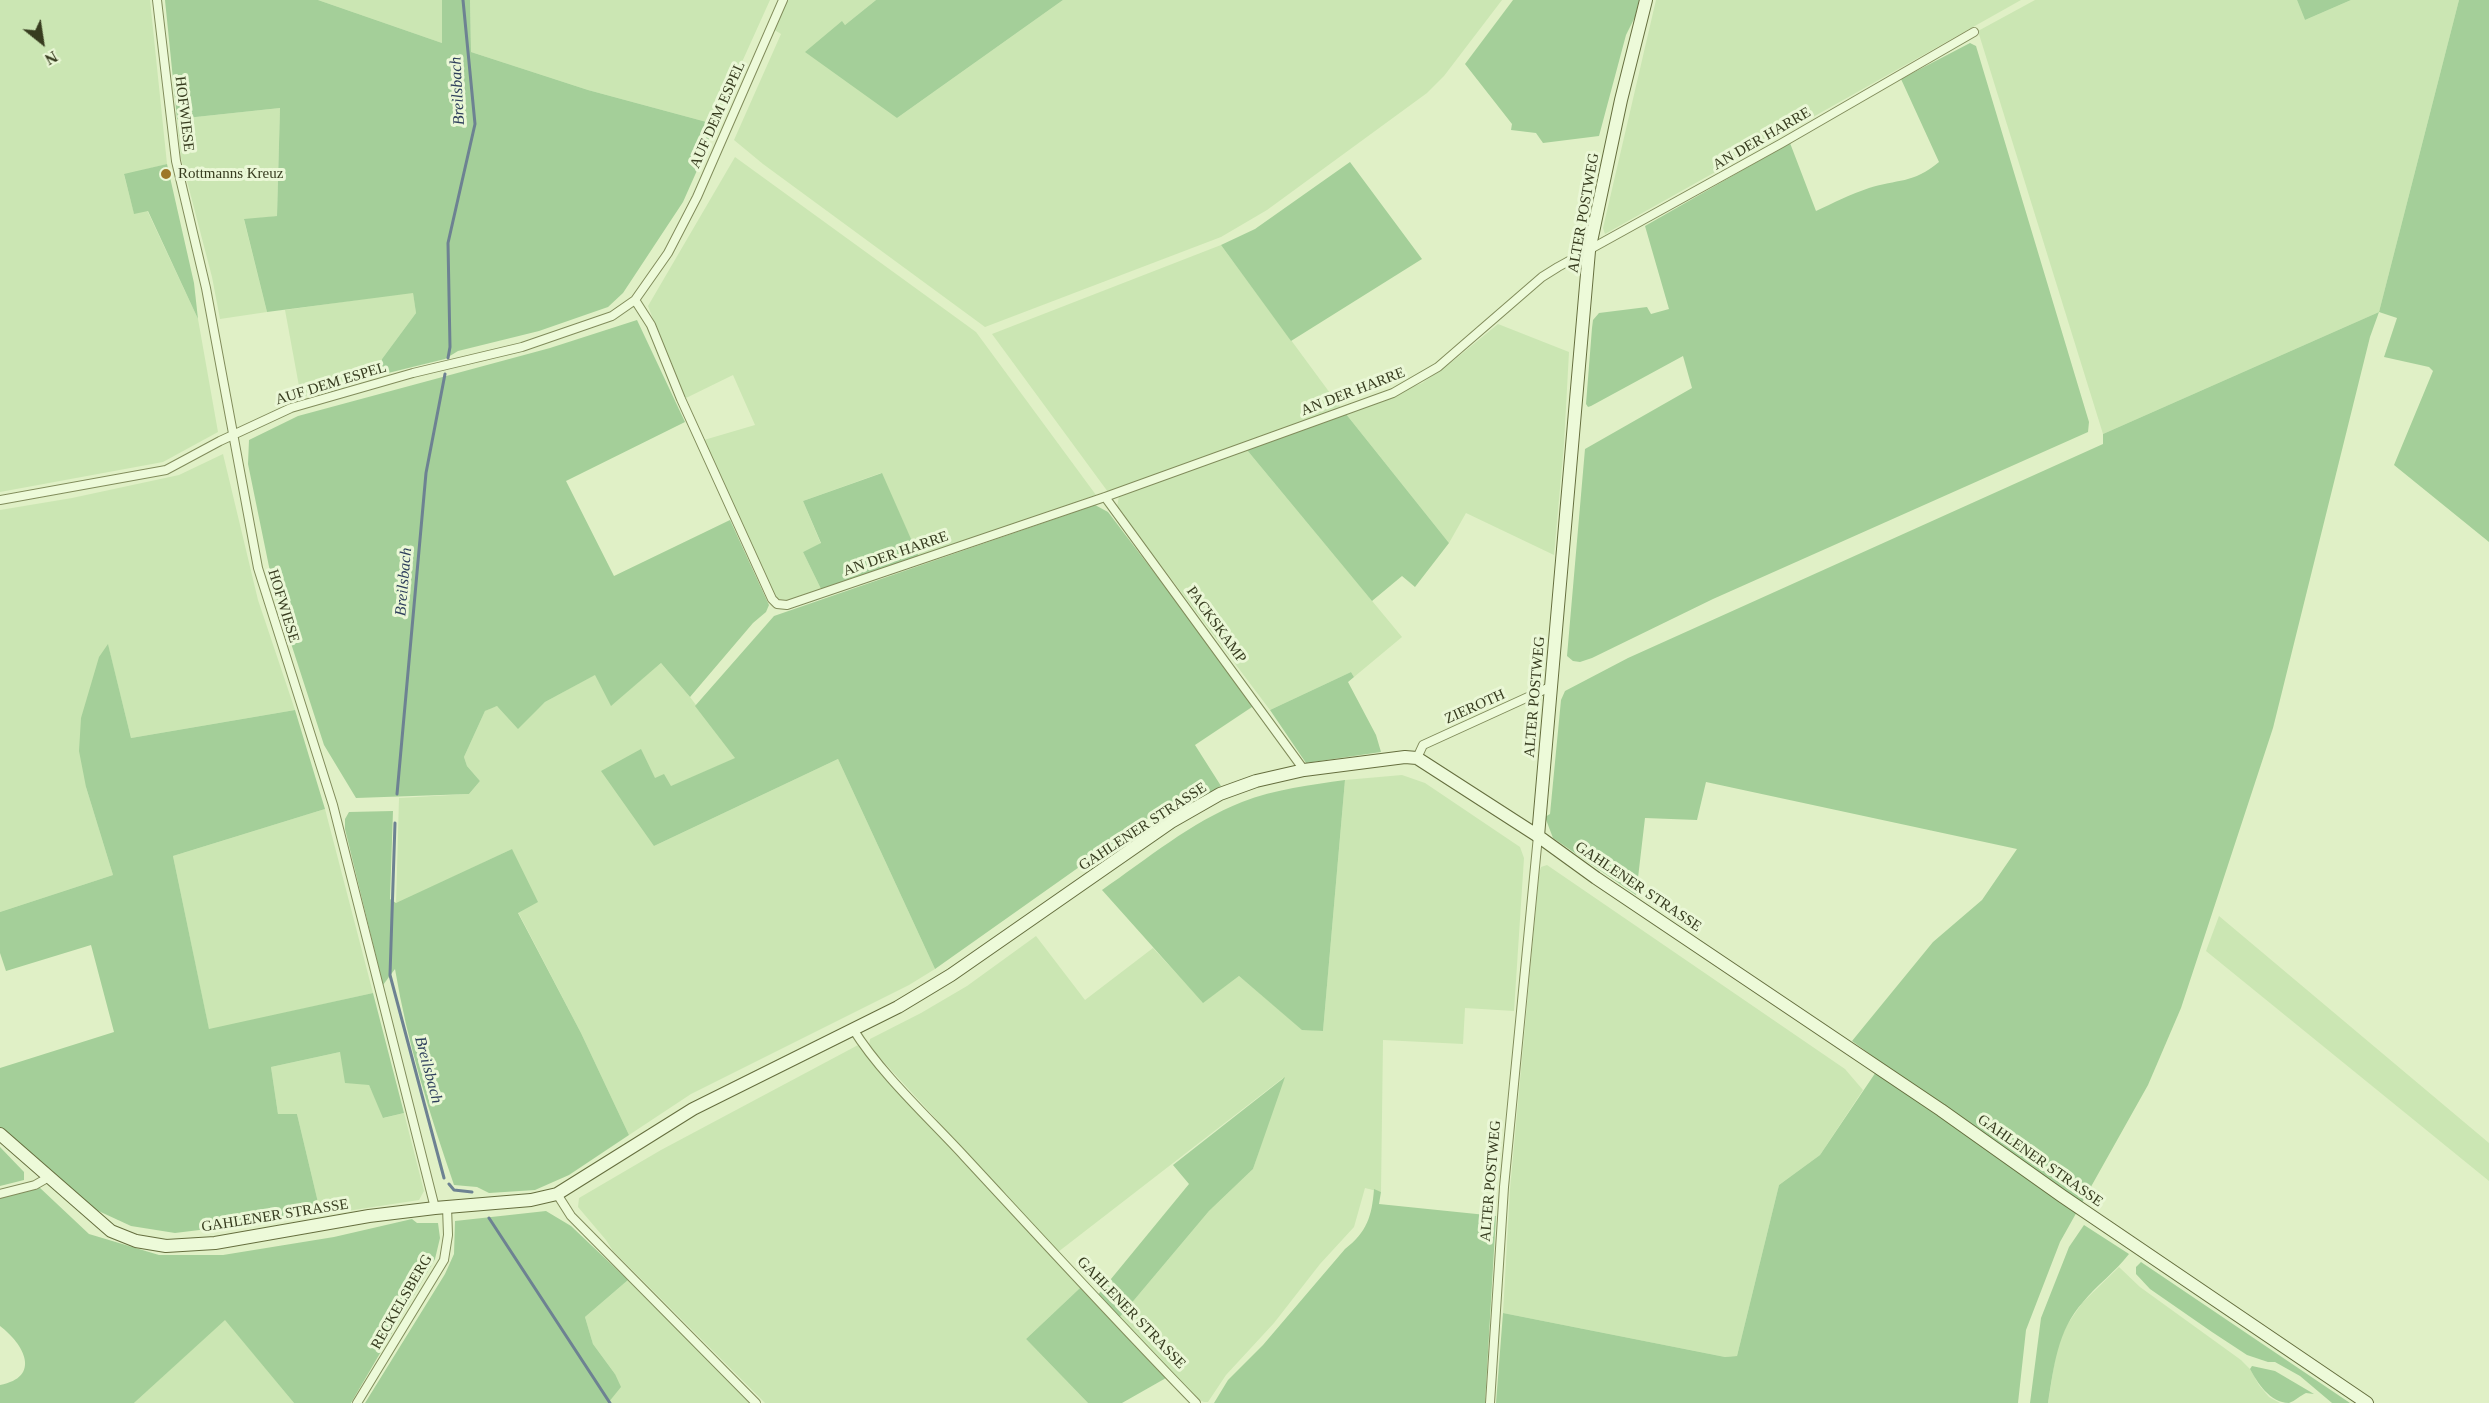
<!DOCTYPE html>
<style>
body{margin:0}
#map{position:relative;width:2489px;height:1403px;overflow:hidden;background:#e0f0c6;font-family:Georgia,serif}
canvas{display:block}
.north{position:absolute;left:12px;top:12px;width:60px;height:60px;-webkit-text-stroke:4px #eaf7d6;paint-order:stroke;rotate:150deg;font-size:16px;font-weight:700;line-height:24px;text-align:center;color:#373c1f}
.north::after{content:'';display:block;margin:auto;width:21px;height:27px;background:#373c1f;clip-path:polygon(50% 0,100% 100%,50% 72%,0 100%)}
</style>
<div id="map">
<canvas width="2489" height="1403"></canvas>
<div class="north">N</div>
</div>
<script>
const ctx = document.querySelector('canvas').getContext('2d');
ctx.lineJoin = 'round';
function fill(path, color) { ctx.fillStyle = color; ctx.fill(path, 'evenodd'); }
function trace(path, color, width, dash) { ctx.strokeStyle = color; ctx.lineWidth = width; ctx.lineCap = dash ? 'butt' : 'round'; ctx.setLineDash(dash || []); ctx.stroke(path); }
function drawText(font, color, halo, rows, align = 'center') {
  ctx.font = font + ' Georgia,serif'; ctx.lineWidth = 6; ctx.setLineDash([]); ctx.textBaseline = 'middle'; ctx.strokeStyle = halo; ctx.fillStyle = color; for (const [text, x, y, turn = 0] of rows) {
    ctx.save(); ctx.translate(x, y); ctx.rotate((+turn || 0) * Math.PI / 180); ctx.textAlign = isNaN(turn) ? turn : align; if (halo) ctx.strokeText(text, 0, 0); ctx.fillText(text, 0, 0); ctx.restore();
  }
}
fill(new Path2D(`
 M0,0H150L167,164L124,175L134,213L147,210L198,319L218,432L163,462L0,492Z
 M318,0H442V43Z
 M470,0H770L714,124L588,90L471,52Z
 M787,0H876L845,25L842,21L897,118L1063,0H1502L1444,76L1427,93L1267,210L1221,237L985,327L763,164L734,140L781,34L773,29Z
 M1656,0H2021L1605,234L1603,228Z
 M2035,0H2297L2305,20L2351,0H2459L2379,312L2103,434L1978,31Z
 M280,108L277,216L244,220L267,312L220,319L212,277L181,158L177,119Z
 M735,157L976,332L1096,495L919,557L881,473L803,501L821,544L803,552L822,591L785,603L775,599L704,440L755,425L733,375L684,399L648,306Z
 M1221,245L1341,408L1108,492L992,334Z
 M413,292L416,313L382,359L380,375L301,397L285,310Z
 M1498,324L1569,352L1564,444L1554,555L1466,513L1449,543L1346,414L1422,383L1453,361Z
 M1247,450L1402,637L1354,677L1351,672L1270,710L1117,507L1119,496Z
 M223,454L258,600L295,710L131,738L108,645L86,787L113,875L0,912V510L72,498L179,475Z
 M661,663L690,697L736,758L670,787L654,846L838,759L935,969L909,985L691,1094L629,1135L581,1033L518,912L512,849L396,904L399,798L469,794L480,781L467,766L464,757L485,711L491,708L497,706L522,723L545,702L596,674L611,705Z
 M1402,775L1425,783L1520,847L1524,858L1514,1011L1465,1008L1463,1044L1383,1040L1381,1192L1365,1188L1354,1227L1320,1264L1274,1323L1226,1375L1208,1402H1204L1199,1400L1119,1318L1209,1211L1253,1169L1283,1078L1058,1252L869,1046L870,1039L921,1013L967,986L1036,936L1085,1000L1153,948L1203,1002L1239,976L1302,1029L1323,1031L1345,780Z
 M325,809L373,993L209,1030L173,856Z
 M1547,865L1845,1069L1863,1090L1820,1155L1779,1185L1737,1356L1725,1357L1503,1313L1510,1189L1539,874L1541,867Z
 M2219,916L2489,1143V1181L2206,951Z
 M860,1044L1080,1288L1026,1339L1088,1403H765L613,1251L606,1240L578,1207L579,1198L661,1150Z
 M340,1052L369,1085L384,1118L404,1113L424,1191L419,1200L321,1215L297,1114H278L271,1067Z
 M2119,1267L2140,1287L2241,1360L2250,1369L2259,1385L2269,1397L2280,1403H2048L2057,1346L2067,1325L2082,1303Z
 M628,1280L717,1369L750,1403H608L615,1374L593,1344L585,1317Z
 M225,1319L294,1403H134Z`), '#cbe6b3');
fill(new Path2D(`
 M165,0H318L442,43V0H470L471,52L588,90L714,124L707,148L683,202L623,293L608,307L539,331L458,351L445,359L380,375L382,359L416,313L413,293L267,312L244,219L277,216L280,108L177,119Z
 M876,0H1063L897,118L805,52L842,21L845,25Z
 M1513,0H1639L1635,17L1626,35L1599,136L1543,143L1536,133L1511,130L1512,124L1465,64Z
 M2297,0H2351L2305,20Z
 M2459,0H2489V542L2394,465L2433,371L2429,367L2384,357L2397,318L2379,312L2370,337L2273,728L2181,1008L2148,1085L2060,1242L2026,1330L2018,1403H1496L1503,1313L1725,1357L1737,1356L1779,1185L1820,1155L1882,1063L1852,1041L1933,942L1982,900L2017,849L1706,782L1697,820L1645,818L1636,895L1553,838L1545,817L1550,814L1561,700L1565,691L1628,658L2103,444V434L2379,312Z
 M1970,43L1976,46L2089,422L2088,432L1713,599L1592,658L1580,662L1573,661L1567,656L1585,449L1692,388L1683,356L1591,406L1588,407L1586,404L1592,328L1593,320L1599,313L1647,307L1651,314L1669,309L1645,226L1790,143L1816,211C1833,203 1851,194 1869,188C1897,179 1913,184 1939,162L1901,79Z
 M1350,162L1422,259L1291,341L1221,245L1255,229Z
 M167,164L194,283L198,319L148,211L134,214L124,174Z
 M637,320L685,422L566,481L614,576L730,520L769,605L766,612L753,623L690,697L661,663L611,706L595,675L545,702L518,729L497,706L485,711L464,757L467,766L480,781L469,794L356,798L324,745L274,591L248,464L249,440L298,416L550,348Z
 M1346,414L1449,543L1415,587L1402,576L1372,601L1247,450Z
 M882,473L919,557L822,591L803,552L821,543L803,501Z
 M1095,505L1108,512L1255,705L1195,745L1221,786L1186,806L1164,822L1157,812L935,969L838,759L654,846L601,771L641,749L655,778L664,774L671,786L735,758L695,706L774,616Z
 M108,644L131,738L295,710L325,809L173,856L209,1029L373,993L404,1113L383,1118L369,1085L345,1083L340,1052L271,1067L278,1114H297L321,1215L175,1233L131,1226L92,1208L0,1127V1068L114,1032L91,945L6,971L0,953V912L113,875L86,787L79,751L81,718L99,657Z
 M1351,672L1354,677L1348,682L1376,735L1381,752L1306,763L1270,710Z
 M1345,780L1323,1031L1302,1030L1239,976L1203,1003L1102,890C1147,859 1191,822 1242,802C1275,789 1311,785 1345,780Z
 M393,811L390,899L396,903L512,849L538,902L518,913L581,1033L629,1135L569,1175L535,1190L489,1193L477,1187L454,1185C430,1115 407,1042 395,969L383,985L345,829V819L349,812Z
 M1285,1077L1253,1169L1209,1211L1119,1318L1097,1296L1189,1184L1173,1165Z
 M0,1147L24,1172V1180L0,1186Z
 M39,1187L89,1234L159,1255H223L334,1237L412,1219L417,1223H438L440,1238L435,1259L351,1403H294L225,1320L134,1403H0V1385C42,1377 24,1344 0,1326V1198Z
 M1374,1189L1381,1192L1379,1204L1496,1216L1485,1403H1214L1228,1380L1263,1345L1345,1249C1367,1232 1372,1216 1374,1189Z
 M546,1211L571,1226L628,1280L585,1317L593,1344L615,1374L621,1387L608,1403H365L445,1274L454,1254L455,1221Z
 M2084,1225L2129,1254C2115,1272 2097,1285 2083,1302C2057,1331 2054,1367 2048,1403H2030L2041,1318L2069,1247Z
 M2141,1262L2350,1403H2332L2300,1376L2275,1362H2268L2247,1355L2212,1332L2150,1289L2136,1274V1267Z
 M1080,1288L1166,1378L1122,1403H1088L1026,1339Z
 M2252,1366L2275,1371L2314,1394L2306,1393C2301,1395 2295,1401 2289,1403C2270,1403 2257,1382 2250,1369Z`), '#a4cf99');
trace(new Path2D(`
 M448,358L450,347L448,243L475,124L463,0
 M397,794L426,473L445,374
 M395,823L390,975L444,1178
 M449,1184L454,1190L472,1192
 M489,1218L610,1403`), '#6d8292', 3);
const street = new Path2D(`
 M157,0L176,161L206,288L258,568L333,805L435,1208
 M635,300L651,325L681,399L772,599L777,604L787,605L1105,497L1393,393L1438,367L1542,277L1558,267L1782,143L1974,32
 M1105,497L1304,770
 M0,500L166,470L220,441L291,408L413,373L522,347L612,316L635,300L668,253L697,197L783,0
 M1417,758L1423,745L1550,687
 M853,1029C881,1074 928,1117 964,1156C1041,1239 1117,1322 1196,1403
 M0,1194L35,1185L49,1177
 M557,1194L571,1216L756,1403
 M357,1403L444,1260L448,1235L447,1207
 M1490,1403L1504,1187L1538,836`);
const secondary = new Path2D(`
 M1538,836L1589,251L1621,100L1646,0
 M0,1134L111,1231L136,1241L166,1246L215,1243L369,1216L435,1208L531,1200L557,1194L693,1109L898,1007L951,975L1171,822L1220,794L1256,781L1304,770L1405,757L1417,758L1538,836L1596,878L1941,1110L2062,1196L2367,1403`);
trace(street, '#818c5b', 10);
trace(secondary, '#656e3e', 14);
trace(street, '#edfad9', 8);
trace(secondary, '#edfad9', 12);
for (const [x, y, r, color] of [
 [166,174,6,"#9d7728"]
]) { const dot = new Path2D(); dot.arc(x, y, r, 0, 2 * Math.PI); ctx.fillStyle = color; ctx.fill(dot); trace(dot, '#eaf7d6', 2); }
drawText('15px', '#373c1f', '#eaf7d6', [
 ["HOFWIESE",184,114,83],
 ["AUF DEM ESPEL",718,115,-66],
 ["AN DER HARRE",1762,139,-30],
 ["ALTER POSTWEG",1584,213,-80],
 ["AUF DEM ESPEL",331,384,-17],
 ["AN DER HARRE",1353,392,-21],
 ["AN DER HARRE",896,554,-19],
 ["HOFWIESE",283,606,73],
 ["PACKSKAMP",1216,625,54],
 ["ALTER POSTWEG",1535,697,-85],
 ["ZIEROTH",1475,707,-24],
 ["GAHLENER STRASSE",1143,827,-33],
 ["GAHLENER STRASSE",1638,887,34],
 ["GAHLENER STRASSE",2040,1161,35],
 ["ALTER POSTWEG",1491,1181,-85],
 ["GAHLENER STRASSE",275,1216,-9],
 ["RECKELSBERG",402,1302,-60],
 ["GAHLENER STRASSE",1131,1313,46]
]);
drawText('15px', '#373c1f', '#eaf7d6', [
 ["Rottmanns Kreuz",178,174]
], 'left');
drawText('italic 16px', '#2e3f5c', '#eaf7d6', [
 ["Breilsbach",458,91,-93],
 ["Breilsbach",404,582,-85],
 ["Breilsbach",428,1070,75]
]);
</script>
